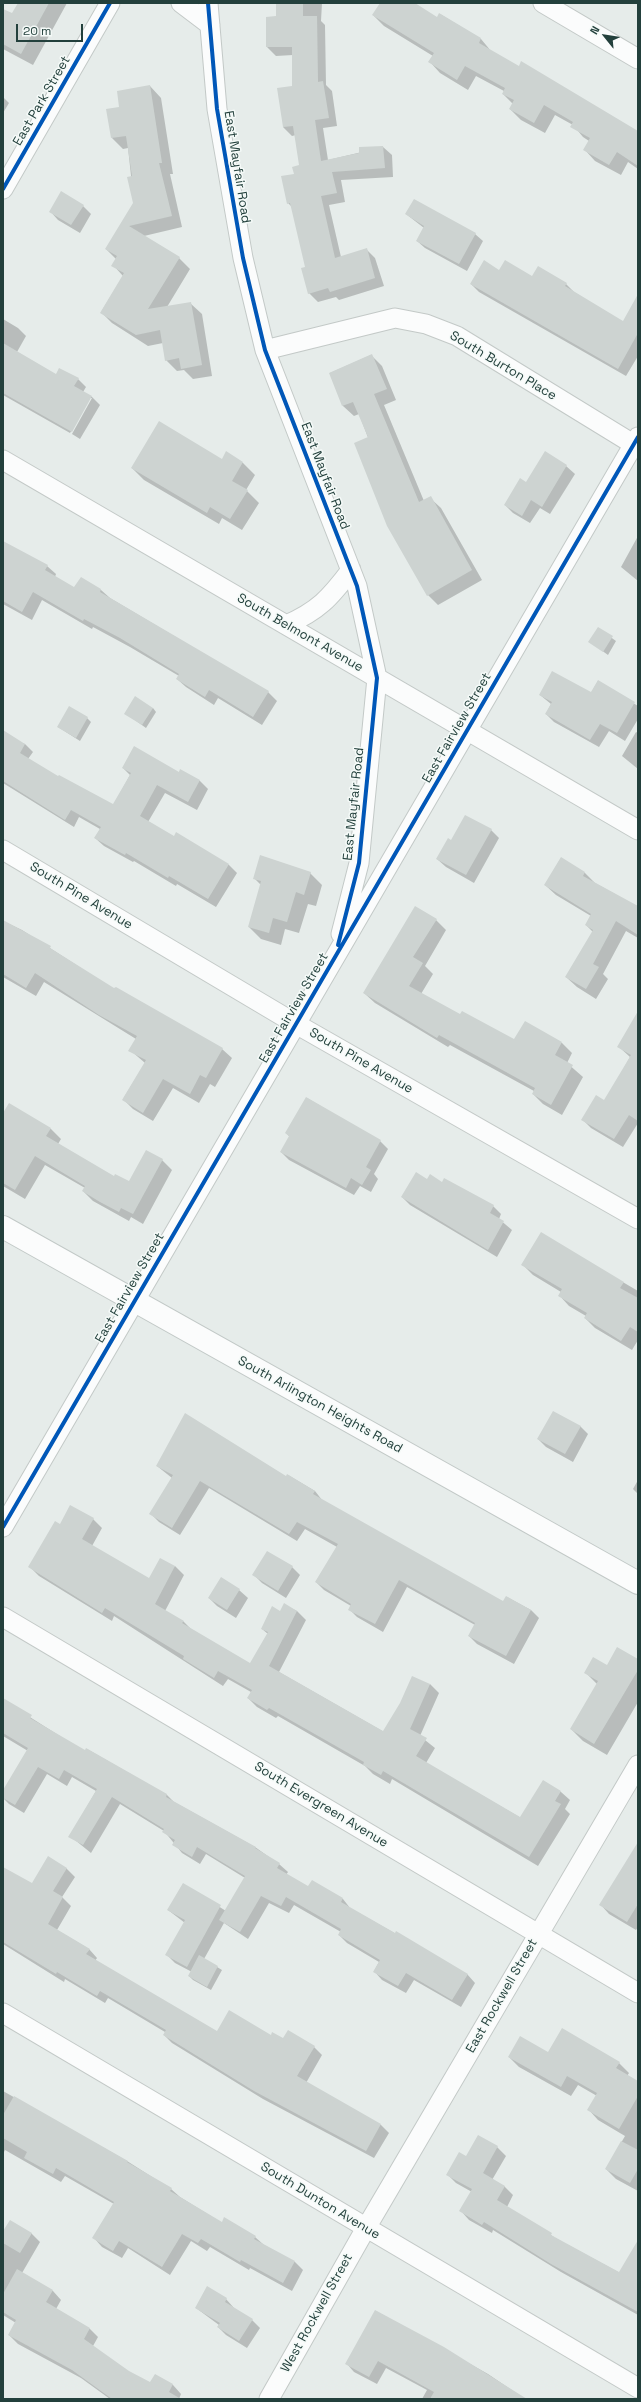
<!DOCTYPE html>
<style>
body{margin:0}
#map{position:relative;width:641px;height:2402px;overflow:hidden;background:#e6ecea;font-family:"Space Grotesk",sans-serif}
canvas{display:block}
.frame{position:absolute;inset:0;border:4px solid #23403c;pointer-events:none}
.north{position:absolute;left:585px;top:16px;width:40px;height:40px;-webkit-text-stroke:3px #f5faf8;paint-order:stroke;rotate:300deg;font-size:11px;font-weight:700;line-height:16px;text-align:center;color:#23403c}
.north::after{content:'';display:block;margin:auto;width:14px;height:18px;background:#23403c;clip-path:polygon(50% 0,100% 100%,50% 72%,0 100%)}
.scale{position:absolute;left:16px;top:24px;width:67px;height:18px;box-sizing:border-box;border:2px solid #23403c;border-top:0;padding-left:5px;font-size:12px;line-height:14px;white-space:nowrap;color:#23403c;-webkit-text-stroke:3px #f5faf8;paint-order:stroke}
</style>
<div id="map">
<canvas width="641" height="2402"></canvas>
<div class="frame"></div>
<div class="north">N</div>
<div class="scale">20 m</div>
</div>
<script>
const ctx = document.querySelector('canvas').getContext('2d');
ctx.lineJoin = 'round';
function fill(path, color) { ctx.fillStyle = color; ctx.fill(path, 'evenodd'); }
function trace(path, color, width, dash) { ctx.strokeStyle = color; ctx.lineWidth = width; ctx.lineCap = dash ? 'butt' : 'round'; ctx.setLineDash(dash || []); ctx.stroke(path); }
function drawText(font, color, halo, rows, align = 'center') {
  ctx.font = font + ' "Space Grotesk",sans-serif'; ctx.lineWidth = 3; ctx.setLineDash([]); ctx.textBaseline = 'middle'; ctx.strokeStyle = halo; ctx.fillStyle = color; for (const [text, x, y, turn = 0] of rows) {
    ctx.save(); ctx.translate(x, y); ctx.rotate((+turn || 0) * Math.PI / 180); ctx.textAlign = isNaN(turn) ? turn : align; if (halo) ctx.strokeText(text, 0, 0); ctx.fillText(text, 0, 0); ctx.restore();
  }
}
fill(new Path2D(`
 M19,3H67L33,65L3,49V10L12,15Z
 M277,3H322L321,21L325,25L326,85L332,91L337,126L323,128L328,160L383,147L392,155L393,177L341,180L345,202L329,205L341,257L366,249L375,258L384,286L339,300L336,297L318,302L309,293L306,268L293,208L288,203L295,174L300,166L296,135L292,136L283,127L293,87V55L276,56L267,47L277,17Z
 M381,3H413L437,18L440,14L481,39L491,51L519,67L522,63L638,132V169L628,162L621,175L595,161L585,150L589,141L583,137L573,125L555,115L545,133L521,120L510,109L513,104L503,94L504,91L476,76L468,90L440,73L430,62L433,56L384,26L373,15Z
 M150,86L161,98L173,174H170L182,227L144,236L179,258L190,269L167,307L190,303L202,314L212,376L193,379L184,370L177,371L166,360L163,343L148,346L112,323L101,312L123,276L113,265L116,259L106,249L134,203L128,148L123,149L112,138L120,107Z
 M3,97L9,103L3,113Z
 M83,206L91,214L80,233L58,220L50,211Z
 M406,214L475,234L483,241L467,271L425,248L417,241L424,228Z
 M500,271L566,284L574,292L623,323L638,304V356L626,376L479,292L471,284Z
 M3,319L18,328L26,336L17,352L56,375L78,379L86,387L83,392L92,397L100,405L80,439L72,434L92,398H90L70,433L3,395Z
 M371,355L382,366L396,400L384,405L424,501L430,498L441,508L482,580L438,605L428,595L359,414L354,416L343,406L330,373Z
 M226,453L243,463L255,475L246,490L259,503L242,530L222,518L219,524L144,480L132,468L222,460Z
 M566,466L575,474L550,514L540,508L530,523L513,513L505,505Z
 M638,536V581L621,567Z
 M3,542L47,566L56,574L55,577L75,589L81,578L101,590L110,598L268,692L277,701L262,725L218,698L214,705L186,687L177,679L179,676L130,647L93,627L92,629L42,600L32,620L3,604Z
 M598,628L616,641L608,655L590,642Z
 M598,681L638,706V719L625,741L609,731L599,747L554,722L546,714L551,704L540,695L591,693Z
 M153,708L156,712L146,728L125,713Z
 M87,718L91,722L80,741L58,727Z
 M636,732L638,733V769L622,756Z
 M3,736L25,744L33,752L28,759L58,778L113,806L130,775L123,768L179,773L180,771L200,781L208,789L197,810L165,793L148,822L174,838L176,834L229,865L237,873L216,907L177,884L176,886L134,861L133,862L104,846L95,838L100,829L79,817L74,827L3,783Z
 M491,830L499,838L474,883L446,867L437,859L452,842Z
 M561,858L585,873L595,883L638,907V938L626,931L603,974L608,979L596,999L577,987L566,977L593,932L586,925L591,916L556,895L545,885Z
 M310,873L322,885L316,906L308,904L299,933L285,929L281,945L261,939L249,927L261,885L254,878Z
 M436,920L446,930L425,966L433,974L421,994L461,1016L515,1040L562,1043L572,1053L567,1063L583,1077L562,1115L543,1104L533,1094L534,1091L450,1045L448,1047L375,1003L364,993Z
 M3,921L22,930L115,990L222,1049L232,1058L215,1087L210,1084L199,1103L173,1088L153,1121L133,1109L123,1099L145,1063L130,1050L136,1039L44,982L36,996L3,977Z
 M638,1033V1123L623,1147L591,1128L583,1120L605,1102L630,1057L618,1046Z
 M307,1098L380,1141L388,1149L374,1174L378,1179L371,1192L360,1186L354,1195L289,1160L281,1152L290,1137L286,1133Z
 M9,1104L51,1129L61,1139L58,1144L114,1177L130,1182L162,1160L172,1170L143,1224L131,1217L129,1221L93,1201L83,1191L85,1188L45,1165L25,1199L3,1186V1115Z
 M427,1180L443,1183L493,1206L501,1214L499,1219L512,1230L497,1257L410,1205L402,1197Z
 M541,1234L638,1291V1340L632,1350L595,1328L585,1318L586,1316L569,1306L559,1295L561,1292L533,1275L523,1265Z
 M580,1426L588,1434L573,1462L546,1447L538,1439Z
 M157,1466L286,1477L288,1475L315,1491L322,1500L504,1603L507,1597L531,1610L539,1618L514,1664L477,1644L469,1636L475,1625L407,1587L383,1632L357,1617L349,1609L351,1606L324,1590L316,1582L337,1547L305,1529L297,1541L209,1488L180,1535L159,1522L151,1514L172,1478Z
 M638,1480V1494L633,1489Z
 M93,1519L102,1528L92,1546L150,1580L175,1566L184,1575L165,1611L183,1621L192,1630L250,1665L268,1634L262,1629L281,1612L285,1605L297,1611L306,1620L279,1672L384,1732L430,1684L439,1693L420,1736L435,1748L426,1763L521,1818L543,1781L561,1792L570,1800L565,1809L570,1814L538,1866L392,1779L390,1784L373,1774L365,1766L278,1716L276,1718L257,1707L248,1698L251,1692L228,1679L223,1686L114,1616L112,1621L39,1576L30,1567L60,1525Z
 M292,1567L300,1575L286,1598L262,1583L254,1575Z
 M221,1579L239,1590L248,1598L236,1618L217,1606L209,1598Z
 M638,1660V1702L607,1755L583,1741L571,1729L597,1684L585,1672Z
 M3,1700L85,1752L87,1749L167,1795L174,1802L255,1847L279,1864L288,1872L286,1875L308,1888L343,1899L350,1908L467,1974L475,1983L461,2007L414,1980L406,1993L382,1980L374,1971L379,1962L347,1943L339,1935L341,1932L294,1905L289,1913L269,1903L248,1939L224,1923L204,1959L222,1970L211,1990L193,1980L189,1976L192,1972L175,1963L167,1955L185,1923L168,1910L183,1884L226,1911L245,1878L206,1854L200,1864L182,1853L164,1831L120,1804L91,1853L70,1836L96,1791L72,1777L67,1786L47,1774L24,1813L9,1804L3,1798V1792L28,1751L3,1736Z
 M638,1844V1927L636,1930L609,1914L601,1905Z
 M3,1868L32,1884L66,1868L75,1877L62,1897L71,1906L57,1930L89,1949L97,1958L95,1961L217,2032L271,2037L314,2047L322,2055L306,2083L381,2125L389,2133L374,2158L263,2099L172,2043L164,2035L165,2032L108,1998L105,2003L65,1979L64,1982L3,1944Z
 M549,2053L619,2063L629,2073L627,2076L638,2082V2191L616,2179L606,2169L625,2136L598,2120L589,2110L597,2096L578,2085L571,2096L519,2067L509,2057Z
 M3,2091L127,2161L171,2189L180,2197L222,2223L255,2237L264,2245L295,2262L303,2270L292,2291L250,2268L249,2270L210,2247L207,2251L191,2241L170,2275L128,2248L122,2258L102,2247L94,2238L114,2204L65,2176L61,2182L5,2150L3,2154Z
 M497,2147L506,2156L492,2180L504,2186L513,2195L507,2207L557,2239L620,2273L638,2260V2315L561,2272L493,2230L492,2233L469,2220L461,2211L472,2192L456,2183L447,2174L466,2158Z
 M3,2233H31L40,2242L22,2273L53,2291L61,2300L56,2309L90,2329L98,2337L93,2346L128,2372L150,2384L155,2375L173,2385L181,2394L179,2399H110L81,2378L18,2344L9,2335L16,2323L3,2315Z
 M226,2299L234,2308L252,2320L260,2328L247,2348L226,2335L218,2327L219,2325L196,2308Z
 M376,2311L488,2374L525,2399H422L427,2390L386,2368L377,2384L354,2372L347,2364Z`), '#0003');
fill(new Path2D(`
 M18,3H49L21,54L3,44V9L12,13Z
 M276,3H303V16H317L318,82L323,81L329,118L315,120L321,161L359,153V147L383,146L385,168L332,172L337,193L321,196L335,258L367,248L375,278L330,292L328,288L308,294L301,268L305,267L290,203L287,204L281,176L294,174L292,167L299,165L293,126L283,127L277,88L292,86V47H266V17L276,16Z
 M380,3H415L437,17L439,13L481,38L479,43L519,66L521,61L638,131V166L617,152L609,165L583,150L590,138L570,127L573,122L544,105L534,123L509,109L514,100L502,94L505,88L465,66L457,80L428,62L434,53L372,15Z
 M150,85L162,163H159L172,216L129,226L180,257L148,309L191,302L202,365L181,369L179,358L165,361L160,330L136,335L100,313L124,273L111,266L117,256L105,249L133,203L127,177L132,176L126,136L111,138L106,109L119,107L117,91Z
 M61,191L84,205L71,225L49,212Z
 M414,199L476,233L459,264L416,241L424,226L405,214Z
 M484,260L499,270L505,260L532,276L538,266L567,283L565,286L623,321L638,294V333L618,369L470,284Z
 M3,343L56,374L59,368L79,378L74,386L92,396L72,432L3,393Z
 M372,354L387,389L374,394L419,502L431,496L472,570L427,596L387,526L354,443L368,437L353,402L342,406L329,373Z
 M159,421L222,459L226,451L243,462L232,481L248,490L230,519L210,507L207,513L131,468Z
 M545,451L567,465L542,507L531,500L522,516L504,505L520,478L526,482Z
 M3,541L48,565L45,570L74,587L81,577L101,589L100,592L269,691L253,717L209,690L205,697L176,679L179,674L120,638L84,619L83,621L33,592L22,612L3,601Z
 M598,627L613,636L603,652L588,642Z
 M552,671L591,692L598,680L635,702L617,733L600,724L590,740L545,714L552,702L539,695Z
 M135,696L153,708L142,725L124,714Z
 M69,706L88,717L76,738L57,727Z
 M3,730L25,744L20,753L58,776L59,775L113,804L131,773L122,768L134,746L179,772L180,769L200,780L188,802L157,785L140,816L174,836L176,832L229,864L208,899L169,876L168,878L126,853L125,855L94,838L101,827L71,810L65,820L3,781Z
 M465,815L492,829L466,875L436,859L448,838L451,840Z
 M260,855L311,872L304,895L296,892L287,922L273,918L269,933L248,927L261,881L253,879Z
 M561,857L585,872L583,876L638,906V935L616,921L593,964L599,967L586,989L565,977L593,930L585,925L591,914L544,885Z
 M415,906L437,919L413,957L423,963L409,986L460,1014L462,1011L514,1039L525,1021L562,1042L555,1055L573,1065L551,1105L532,1094L535,1088L439,1035L437,1038L363,993Z
 M3,920L51,946L50,948L114,988L116,987L223,1048L206,1078L200,1075L190,1094L163,1079L143,1113L122,1100L146,1060L128,1051L137,1036L99,1015L35,973L26,988L3,974Z
 M638,1011V1121L629,1115L614,1139L581,1120L596,1095L604,1100L631,1055L617,1047Z
 M306,1097L381,1140L366,1167L371,1170L362,1185L351,1178L346,1188L280,1152L289,1136L285,1133Z
 M9,1103L51,1128L46,1136L114,1176L115,1174L129,1181L146,1150L163,1159L133,1214L121,1208L119,1212L100,1202L82,1191L85,1186L35,1156L15,1190L3,1183V1113Z
 M416,1172L427,1179L430,1174L442,1182L444,1178L494,1205L490,1213L504,1221L488,1250L401,1197Z
 M541,1232L624,1282L620,1288L638,1298V1332L630,1327L621,1341L584,1318L587,1313L558,1296L562,1289L521,1265Z
 M553,1411L581,1426L565,1454L537,1439Z
 M185,1413L286,1476L287,1474L315,1491L313,1494L503,1601L506,1596L531,1610L506,1656L468,1636L475,1623L399,1580L375,1624L348,1610L351,1604L315,1582L338,1544L297,1522L289,1534L200,1481L172,1528L149,1514L173,1475L156,1466Z
 M70,1505L94,1518L82,1539L149,1578L160,1558L175,1566L155,1604L184,1621L182,1623L250,1663L268,1632L261,1629L272,1606L280,1611L284,1603L297,1611L269,1666L383,1731L400,1703L412,1676L430,1684L410,1729L427,1738L416,1756L520,1817L543,1780L561,1791L555,1801L561,1804L529,1857L383,1771L381,1775L363,1765L364,1762L269,1708L267,1710L247,1698L252,1690L218,1671L214,1678L183,1659L184,1656L105,1608L102,1613L28,1567L55,1521L60,1524Z
 M267,1551L293,1566L278,1591L252,1575Z
 M221,1577L240,1589L227,1610L208,1598Z
 M617,1647L638,1659V1670L594,1744L570,1729L598,1681L584,1673L593,1657L607,1665Z
 M3,1698L32,1715L30,1718L85,1750L86,1748L167,1794L166,1797L256,1847L255,1848L280,1863L277,1868L308,1886L312,1880L343,1898L341,1902L395,1933L396,1931L468,1974L452,2000L406,1973L398,1986L373,1972L380,1960L338,1935L341,1929L286,1897L281,1906L261,1896L240,1932L219,1920L245,1876L197,1847L192,1857L172,1845L175,1840L162,1832L164,1829L112,1797L83,1845L68,1837L97,1789L64,1770L59,1779L38,1767L15,1805L3,1798V1790L28,1748L3,1733Z
 M638,1842V1904L627,1922L599,1905Z
 M48,1856L67,1868L53,1891L63,1897L48,1924L90,1949L86,1954L217,2031L229,2010L271,2035L272,2032L283,2038L288,2030L315,2046L297,2076L381,2124L366,2151L254,2091L163,2035L166,2030L100,1991L97,1996L57,1972L56,1974L3,1942V1867L32,1883Z
 M183,1883L221,1905L187,1967L165,1955L185,1920L167,1910Z
 M199,1955L218,1966L207,1987L188,1976Z
 M562,2028L620,2062L616,2068L638,2081V2096L619,2129L587,2110L597,2093L567,2076L561,2087L508,2057L520,2036L548,2052Z
 M14,2096L128,2161L127,2162L172,2188L170,2191L222,2222L224,2217L256,2236L254,2239L295,2261L283,2283L241,2260L240,2262L201,2239L198,2243L182,2234L162,2267L119,2241L113,2251L92,2238L114,2202L56,2168L53,2174L24,2158L27,2152L3,2138V2115Z
 M478,2135L498,2146L483,2173L505,2186L497,2200L552,2233L551,2235L619,2272L638,2240V2312L551,2264L484,2222L482,2225L459,2211L472,2189L446,2175L459,2152L466,2156Z
 M621,2141L638,2150V2169L630,2183L605,2169Z
 M10,2220L32,2233L20,2253L3,2243V2231Z
 M17,2269L53,2290L46,2302L90,2328L84,2339L129,2371L150,2382L155,2374L173,2384L169,2392L181,2399H112L72,2370L8,2335L16,2320L3,2312V2294Z
 M207,2286L227,2298L225,2302L253,2319L239,2341L217,2327L220,2323L195,2308Z
 M375,2310L444,2347L527,2399H430L434,2392L378,2361L369,2377L345,2364Z`), '#cdd3d1');
const street = new Path2D(`
 M181,3L210,25
 M208,3L217,109L243,258L265,350L357,586L377,678L359,863L341,934
 M543,3L638,59
 M3,189L110,3
 M265,350L395,318L426,324L457,336L638,447
 M3,460L638,830
 M286,625C318,611 330,598 351,570
 M3,850L296,1024L638,1219
 M3,1527L638,437
 M3,1617L638,1993
 M3,2013L638,2388
 M269,2399L366,2228L638,1765`);
const secondary = new Path2D(`
 M3,1227L638,1583`);
trace(street, '#c3c9c7', 21);
trace(secondary, '#c2c9c7', 24);
trace(street, '#fbfcfc', 19);
trace(secondary, '#fbfcfc', 22);
trace(new Path2D(`
 M208,3L217,109L243,258L265,350L357,586L377,678L359,863L338,945
 M3,189L110,3
 M3,1527L638,437`), '#0057b8', 4);
drawText('13px', '#23403c', '#f5faf8', [
 ["East Park Street",42,101,-60],
 ["East Mayfair Road",237,167,81],
 ["South Burton Place",503,366,31],
 ["East Mayfair Road",325,476,69],
 ["South Belmont Avenue",300,633,30],
 ["East Fairview Street",457,728,-60],
 ["East Mayfair Road",354,804,-84],
 ["South Pine Avenue",81,896,31],
 ["East Fairview Street",294,1008,-60],
 ["South Pine Avenue",361,1061,30],
 ["East Fairview Street",130,1288,-60],
 ["South Arlington Heights Road",320,1405,29],
 ["South Evergreen Avenue",321,1805,31],
 ["East Rockwell Street",502,1996,-60],
 ["South Dunton Avenue",320,2201,31],
 ["West Rockwell Street",317,2313,-61]
]);
</script>
